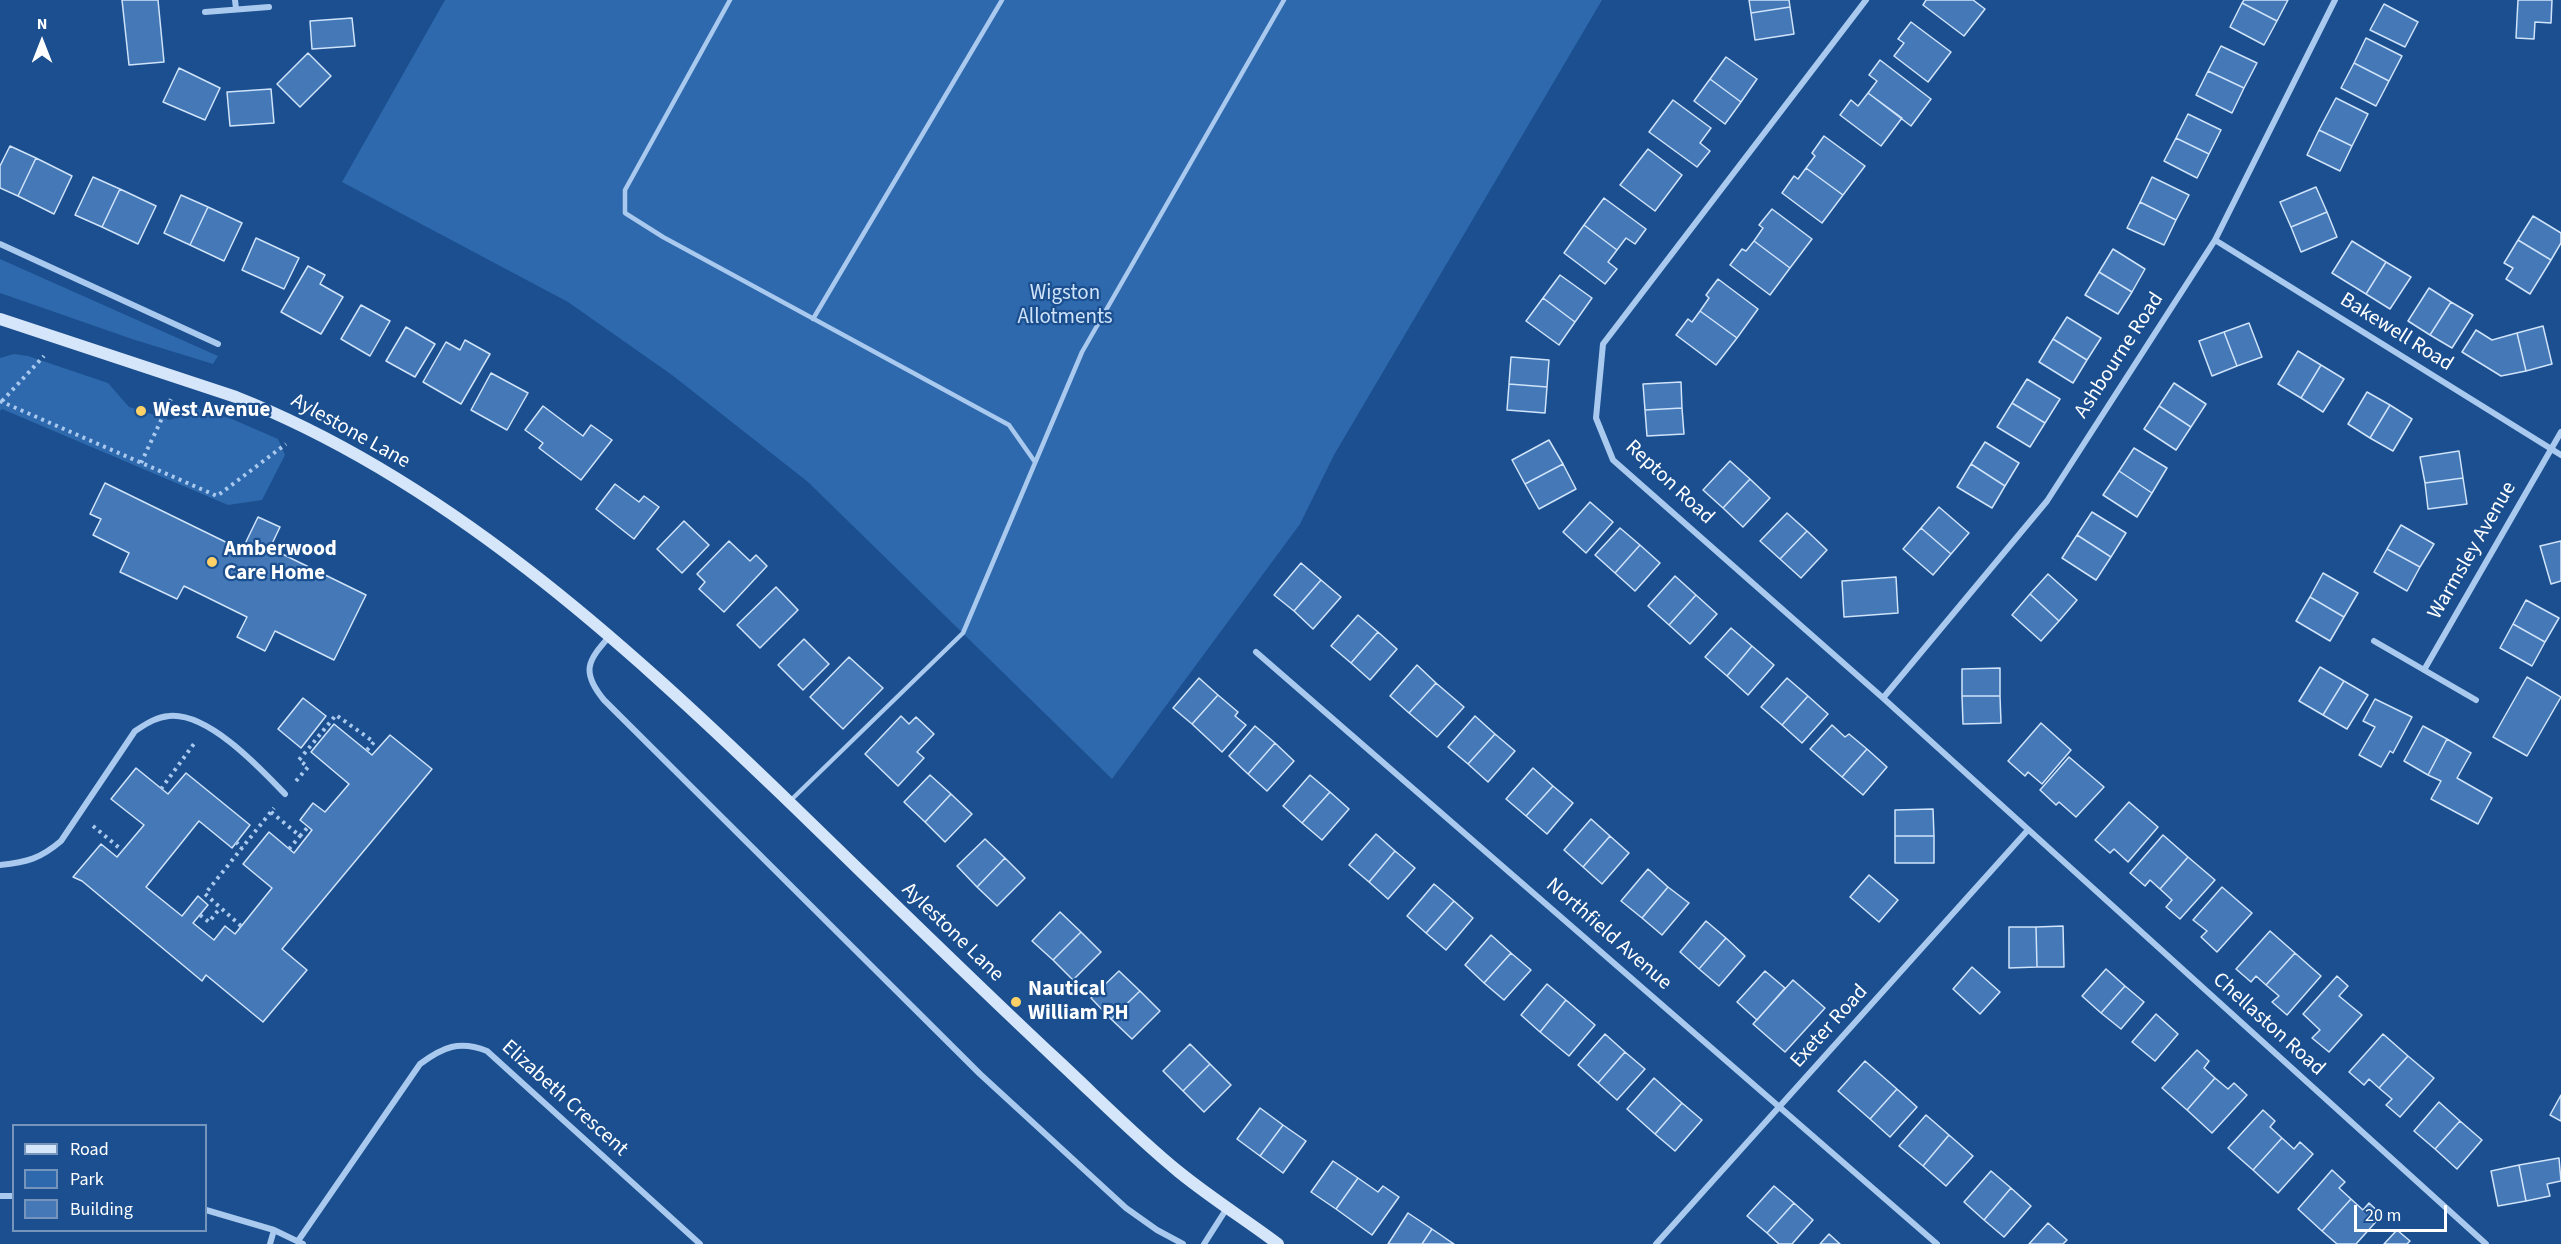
<!DOCTYPE html>
<style>
body{margin:0}
#map{position:relative;width:2561px;height:1244px;overflow:hidden;background:#1b4f8f;font-family:"Source Sans 3",sans-serif}
canvas{display:block}
.legend{position:absolute;left:12px;top:1124px;width:195px;height:108px;box-sizing:border-box;background:#1b4f8f;border:2px solid #7695bc;margin:0;padding:8px 10px;list-style:none;font-size:18px;color:#fff}
.legend li{display:flex;align-items:center;gap:12px;height:30px}
.legend b{width:30px;border:2px solid #7695bc}
.north{position:absolute;left:12px;top:12px;width:60px;height:60px;-webkit-text-stroke:4px #1b4f8f;paint-order:stroke;rotate:0deg;font-size:16px;font-weight:700;line-height:24px;text-align:center;color:#fff}
.north::after{content:'';display:block;margin:auto;width:21px;height:27px;background:#fff;clip-path:polygon(50% 0,100% 100%,50% 72%,0 100%)}
.scale{position:absolute;left:2354px;top:1205px;width:93px;height:27px;box-sizing:border-box;border:3px solid #fff;border-top:0;padding-left:8px;font-size:18px;line-height:21px;white-space:nowrap;color:#fff;-webkit-text-stroke:4px #1b4f8f;paint-order:stroke}
</style>
<div id="map">
<canvas width="2561" height="1244"></canvas>
<ul class="legend">
<li><b style="height:8px;background:#d6e6fa"></b>Road</li>
<li><b style="height:16px;background:#2e69ad"></b>Park</li>
<li><b style="height:16px;background:#4478b7"></b>Building</li>
</ul>
<div class="north">N</div>
<div class="scale">20 m</div>
</div>
<script>
const ctx = document.querySelector('canvas').getContext('2d');
ctx.lineJoin = 'round';
function fill(path, color) { ctx.fillStyle = color; ctx.fill(path, 'evenodd'); }
function trace(path, color, width, dash) { ctx.strokeStyle = color; ctx.lineWidth = width; ctx.lineCap = dash ? 'butt' : 'round'; ctx.setLineDash(dash || []); ctx.stroke(path); }
function drawText(font, color, halo, rows, align = 'center') {
  ctx.font = font + ' "Source Sans 3",sans-serif'; ctx.lineWidth = 4.5; ctx.setLineDash([]); ctx.textBaseline = 'middle'; ctx.strokeStyle = halo; ctx.fillStyle = color; for (const [text, x, y, turn = 0] of rows) {
    ctx.save(); ctx.translate(x, y); ctx.rotate((+turn || 0) * Math.PI / 180); ctx.textAlign = isNaN(turn) ? turn : align; if (halo) ctx.strokeText(text, 0, 0); ctx.fillText(text, 0, 0); ctx.restore();
  }
}
fill(new Path2D(`
 M445,0H1602L1334,455L1300,524L1112,779L808,482L672,375L568,302L342,182Z
 M0,259L218,356L213,364L132,339L0,293Z
 M14,354L28,356L108,383L129,407L170,420L199,409L232,419L278,439L285,455L262,500L228,505L2,409L0,411V358Z`), '#2e69ad');
const building = new Path2D(`
 M122,0H158L164,62L129,65Z
 M1749,0H1789L1790,7L1751,13Z
 M1926,0H1973L1985,9L1964,36L1923,5Z
 M2244,0H2288L2277,21L2242,3Z
 M2518,0H2552L2551,23L2535,22L2534,39L2516,38Z
 M2242,3L2277,21L2264,45L2230,27Z
 M2384,4L2418,22L2405,47L2370,30Z
 M1790,7L1794,34L1755,40L1751,13Z
 M352,18L355,46L312,49L310,21Z
 M1911,22L1951,52L1928,82L1894,56L1904,43L1898,39Z
 M2366,38L2402,56L2389,81L2354,63Z
 M2221,46L2257,63L2244,88L2208,71Z
 M308,53L331,76L300,107L277,84Z
 M1726,57L1757,79L1741,102L1710,79Z
 M1880,60L1931,99L1911,126L1868,93L1877,81L1869,75Z
 M2354,63L2389,81L2376,106L2341,88Z
 M179,68L220,88L205,120L163,102Z
 M2208,71L2244,88L2232,113L2196,95Z
 M1710,79L1741,102L1725,124L1694,101Z
 M271,89L274,123L230,126L227,92Z
 M1868,93L1902,118L1881,146L1840,115L1851,100L1858,106Z
 M2336,98L2368,114L2352,146L2319,130Z
 M1673,100L1711,128L1700,143L1710,151L1697,167L1649,132Z
 M2188,114L2221,130L2209,154L2176,138Z
 M2319,130L2352,146L2340,171L2307,155Z
 M1824,136L1865,166L1843,195L1806,168L1815,156L1812,153Z
 M2176,138L2209,154L2197,178L2164,161Z
 M10,146L36,158L18,196L0,188V166Z
 M1648,149L1682,175L1655,211L1620,185Z
 M36,158L72,176L54,214L18,196Z
 M1806,168L1843,195L1822,223L1782,193L1794,176L1798,179Z
 M93,177L120,189L102,227L75,215Z
 M2152,177L2189,195L2176,220L2140,202Z
 M2316,187L2327,212L2291,227L2280,202Z
 M120,189L156,206L138,244L102,227Z
 M181,195L208,207L190,245L164,233Z
 M1604,198L1646,229L1635,244L1626,238L1617,250L1584,225Z
 M2140,202L2176,220L2164,245L2127,228Z
 M208,207L242,223L224,261L190,245Z
 M1772,209L1812,239L1790,268L1754,241L1763,228L1759,225Z
 M2327,212L2337,237L2301,252L2291,227Z
 M2533,216L2561,233V243L2551,260L2518,240Z
 M1584,225L1617,250L1608,262L1617,269L1605,284L1564,253Z
 M256,238L299,258L284,289L242,270Z
 M2518,240L2551,260L2530,294L2506,279L2513,268L2504,263Z
 M1754,241L1790,268L1770,295L1730,265L1742,249L1746,251Z
 M2352,241L2386,262L2366,294L2332,273Z
 M2113,249L2145,269L2132,292L2099,272Z
 M2386,262L2411,277L2390,309L2366,294Z
 M308,266L325,275L320,284L343,297L321,334L281,312Z
 M2099,272L2132,292L2118,314L2085,295Z
 M1560,275L1592,298L1575,322L1543,298Z
 M1718,279L1758,309L1737,338L1700,311L1709,298L1706,295Z
 M2429,288L2451,302L2430,335L2408,321Z
 M1543,298L1575,322L1559,345L1526,321Z
 M2451,302L2473,315L2452,348L2430,335Z
 M361,305L390,321L370,356L341,339Z
 M1700,311L1737,338L1716,365L1676,335L1688,319L1692,322Z
 M2067,317L2101,338L2087,360L2053,339Z
 M2249,323L2262,357L2237,366L2224,332Z
 M2543,326L2552,364L2526,371L2517,333Z
 M406,327L435,344L415,377L386,361Z
 M2476,330L2492,340L2517,333L2526,371L2501,376L2462,352Z
 M2224,332L2237,366L2212,376L2199,341Z
 M2053,339L2087,360L2073,383L2039,362Z
 M465,340L490,354L461,404L423,382L446,342L460,350Z
 M2298,351L2321,365L2301,398L2278,384Z
 M1511,357L1549,360L1547,387L1509,384Z
 M2321,365L2344,379L2323,412L2301,398Z
 M491,373L528,393L507,430L471,410Z
 M2027,379L2060,399L2045,423L2012,403Z
 M1681,382L1682,408L1645,410L1643,384Z
 M2174,383L2206,404L2191,427L2159,406Z
 M1509,384L1547,387L1545,413L1507,410Z
 M2367,392L2390,405L2370,438L2348,424Z
 M2012,403L2045,423L2030,447L1997,427Z
 M2390,405L2412,419L2393,451L2370,438Z
 M543,406L583,436L591,425L612,440L581,480L539,448L543,443L525,430Z
 M2159,406L2191,427L2176,450L2144,429Z
 M1682,408L1684,434L1647,436L1645,410Z
 M1549,440L1563,464L1525,484L1512,460Z
 M1985,442L2019,463L2005,486L1971,464Z
 M2134,448L2167,468L2152,493L2119,471Z
 M2459,451L2463,478L2425,483L2420,457Z
 M1730,461L1750,479L1723,508L1703,490Z
 M1563,464L1576,489L1539,509L1525,484Z
 M1971,464L2005,486L1992,508L1957,487Z
 M2119,471L2152,493L2137,517L2103,495Z
 M2463,478L2467,504L2428,509L2425,483Z
 M1750,479L1770,498L1743,527L1723,508Z
 M105,483L242,550L258,517L280,527L270,548L366,595L334,660L275,631L265,651L237,637L247,617L184,586L177,599L120,572L129,553L93,535L101,519L90,514Z
 M615,484L639,502L644,496L659,507L634,539L596,509Z
 M1590,502L1613,522L1586,553L1563,532Z
 M1939,507L1969,533L1951,554L1921,528Z
 M2092,512L2126,533L2111,557L2077,535Z
 M1787,513L1807,531L1780,559L1760,541Z
 M684,521L709,545L682,573L657,549Z
 M2401,525L2434,544L2420,567L2387,549Z
 M1620,528L1640,545L1615,573L1595,555Z
 M1921,528L1951,554L1933,575L1903,549Z
 M1807,531L1827,550L1801,578L1780,559Z
 M2077,535L2111,557L2096,580L2062,558Z
 M729,541L750,561L756,555L767,566L724,612L699,589L705,582L697,574Z
 M2561,541V581L2551,584L2540,546Z
 M1640,545L1660,563L1635,591L1615,573Z
 M2387,549L2420,567L2407,591L2374,572Z
 M1301,563L1321,580L1294,611L1274,595Z
 M2323,573L2358,593L2344,617L2310,597Z
 M2048,574L2077,600L2059,621L2030,594Z
 M1675,576L1696,595L1669,625L1648,606Z
 M1896,577L1898,613L1844,617L1842,581Z
 M1321,580L1341,597L1313,629L1294,611Z
 M776,587L798,610L760,648L737,625Z
 M2030,594L2059,621L2041,641L2012,615Z
 M1696,595L1717,614L1690,644L1669,625Z
 M2310,597L2344,617L2330,641L2296,621Z
 M2526,600L2559,618L2545,642L2513,624Z
 M1358,615L1378,632L1351,663L1331,646Z
 M2513,624L2545,642L2532,666L2500,648Z
 M1731,628L1752,646L1727,676L1705,657Z
 M1378,632L1397,649L1370,680L1351,663Z
 M804,639L829,664L803,690L778,665Z
 M1752,646L1774,665L1748,695L1727,676Z
 M849,657L883,688L843,729L810,697Z
 M1417,665L1436,683L1409,713L1390,696Z
 M2320,667L2344,681L2323,715L2299,701Z
 M2000,668V696H1962V669Z
 M2527,677L2561,697L2527,756L2493,737Z
 M1199,678L1218,695L1192,724L1173,708Z
 M1787,678L1808,696L1782,725L1761,707Z
 M2344,681L2368,695L2347,729L2323,715Z
 M1436,683L1464,707L1437,737L1409,713Z
 M1218,695L1238,712L1235,716L1246,725L1222,752L1192,724Z
 M1808,696L1828,714L1802,743L1782,725Z
 M1962,696H2000L2001,723L1963,724Z
 M303,698L326,716L301,748L278,729Z
 M2375,699L2412,717L2393,753L2390,751L2381,767L2359,755L2375,727L2363,721Z
 M901,716L909,724L916,717L934,734L917,752L924,758L898,786L865,754Z
 M1475,716L1495,734L1468,764L1448,747Z
 M2041,723L2071,750L2042,784L2028,772L2025,776L2008,761Z
 M334,724L372,755L390,735L432,769L282,949L307,970L263,1022L206,975L202,981L82,881L73,877L101,844L117,857L144,825L111,799L136,768L168,794L186,773L250,825L232,848L199,821L146,887L182,916L198,896L208,905L193,923L214,940L225,926L235,934L272,888L243,864L269,832L294,853L312,830L300,820L313,803L325,812L349,784L311,752Z
 M1832,725L1845,737L1849,734L1867,749L1842,777L1810,749Z
 M1255,726L1275,743L1248,774L1229,756Z
 M2423,726L2447,739L2428,775L2404,761Z
 M1495,734L1515,751L1488,782L1468,764Z
 M2447,739L2471,753L2457,778L2492,798L2478,824L2431,799L2441,781L2428,775Z
 M1275,743L1294,761L1267,791L1248,774Z
 M1867,749L1887,767L1863,795L1842,777Z
 M2069,757L2104,787L2076,817L2059,802L2056,805L2040,790Z
 M1533,768L1553,786L1526,816L1506,799Z
 M930,775L951,794L925,822L904,802Z
 M1310,775L1330,792L1302,823L1283,806Z
 M1553,786L1573,803L1547,834L1526,816Z
 M1330,792L1349,809L1322,840L1302,823Z
 M951,794L972,814L945,842L925,822Z
 M2129,802L2158,827L2128,862L2114,849L2110,853L2095,840Z
 M1933,809L1934,836H1895V810Z
 M1591,819L1610,836L1583,867L1564,850Z
 M1376,834L1395,851L1369,882L1349,865Z
 M2163,835L2188,857L2160,889L2150,880L2145,886L2130,873Z
 M1610,836L1629,853L1602,884L1583,867Z
 M1895,836H1934V863H1895Z
 M985,839L1005,858L977,887L957,866Z
 M1395,851L1415,868L1388,899L1369,882Z
 M2188,857L2215,880L2180,919L2166,907L2172,900L2160,889Z
 M1005,858L1025,878L997,906L977,887Z
 M1648,869L1668,887L1642,918L1621,901Z
 M1869,875L1898,900L1879,922L1850,897Z
 M1434,884L1454,901L1426,933L1407,916Z
 M1668,887L1689,903L1662,935L1642,918Z
 M2222,887L2252,913L2217,952L2201,937L2207,931L2193,920Z
 M1454,901L1473,918L1446,950L1426,933Z
 M1060,912L1081,932L1053,960L1032,941Z
 M1706,921L1726,938L1699,969L1680,952Z
 M2063,926L2064,967H2037L2036,927Z
 M2009,927H2036L2037,967L2009,968Z
 M2270,931L2295,953L2266,985L2256,976L2251,982L2236,969Z
 M1081,932L1101,952L1073,980L1053,960Z
 M1491,935L1511,953L1484,983L1465,965Z
 M1726,938L1745,956L1719,986L1699,969Z
 M1511,953L1531,970L1504,1000L1484,983Z
 M2295,953L2321,976L2287,1015L2272,1002L2279,996L2266,985Z
 M1972,967L2000,992L1980,1014L1953,989Z
 M2106,969L2125,986L2101,1013L2082,996Z
 M1119,971L1140,991L1111,1019L1091,998Z
 M1765,971L1785,988L1757,1020L1737,1002Z
 M2337,976L2348,986L2339,996L2362,1015L2329,1052L2312,1038L2320,1030L2303,1014Z
 M1793,980L1825,1008L1785,1052L1753,1024Z
 M1547,984L1566,1000L1540,1032L1521,1015Z
 M2125,986L2144,1002L2121,1029L2101,1013Z
 M1140,991L1160,1011L1132,1039L1111,1019Z
 M1566,1000L1595,1025L1569,1056L1540,1032Z
 M2156,1014L2178,1034L2155,1061L2132,1042Z
 M1605,1034L1625,1052L1598,1083L1578,1065Z
 M2383,1034L2408,1056L2379,1088L2369,1079L2364,1085L2349,1072Z
 M1190,1044L1210,1064L1183,1091L1163,1071Z
 M2197,1050L2209,1061L2204,1068L2215,1078L2187,1110L2162,1088Z
 M1625,1052L1645,1069L1617,1100L1598,1083Z
 M2408,1056L2434,1078L2400,1117L2386,1105L2392,1099L2379,1088Z
 M1865,1061L1897,1089L1870,1119L1838,1091Z
 M1210,1064L1231,1085L1204,1112L1183,1091Z
 M1654,1078L1682,1103L1655,1134L1627,1109Z
 M2215,1078L2228,1089L2234,1083L2247,1095L2212,1133L2187,1110Z
 M1897,1089L1917,1107L1890,1137L1870,1119Z
 M2561,1095V1121L2550,1115Z
 M2439,1102L2460,1121L2435,1149L2414,1131Z
 M1682,1103L1702,1120L1675,1151L1655,1134Z
 M1260,1108L1283,1125L1260,1156L1237,1139Z
 M2263,1110L2275,1121L2270,1127L2282,1138L2253,1170L2228,1148Z
 M1926,1115L1949,1135L1923,1166L1899,1146Z
 M2460,1121L2482,1140L2457,1169L2435,1149Z
 M1283,1125L1306,1141L1283,1173L1260,1156Z
 M1949,1135L1973,1156L1946,1186L1923,1166Z
 M2282,1138L2294,1149L2300,1142L2313,1154L2278,1193L2253,1170Z
 M2559,1158L2561,1181L2547,1184L2550,1196L2526,1201L2519,1165Z
 M1333,1161L1358,1178L1336,1209L1311,1192Z
 M2519,1165L2526,1201L2498,1206L2491,1171Z
 M2332,1170L2345,1182L2339,1188L2351,1199L2322,1231L2298,1209Z
 M1991,1171L2011,1188L1984,1220L1964,1202Z
 M1358,1178L1378,1192L1383,1186L1399,1197L1372,1235L1336,1209Z
 M1774,1186L1794,1203L1767,1233L1747,1216Z
 M2011,1188L2031,1206L2004,1237L1984,1220Z
 M2351,1199L2363,1210L2369,1203L2382,1215L2356,1244H2337L2322,1231Z
 M1794,1203L1813,1220L1792,1244H1779L1767,1233Z
 M1408,1213L1432,1229L1422,1244H1388Z
 M2048,1223L2067,1240L2063,1244H2029Z
 M1432,1229L1454,1244H1422Z
 M2397,1230L2410,1241L2407,1244H2384Z
 M1829,1234L1840,1244H1820Z`);
fill(building, '#4478b7');
trace(building, '#cfe3fa', 1.5);
trace(new Path2D(`
 M0,401L217,496L286,444
 M2,401L44,356
 M141,463L171,399
 M296,781L308,767L299,760L336,715L374,742L367,750
 M161,789L196,741
 M271,812L300,836L308,827
 M93,826L123,851
 M236,842L242,848
 M289,849L300,836
 M200,915L209,922L220,908
 M241,926L205,894L274,808`), '#a9c9ee', 4, [3, 4.5]);
trace(new Path2D(`
 M730,0L625,190V213L663,237L1009,425L1035,462
 M813,319L1002,0
 M791,800L963,633L1082,352L1284,0`), '#a9c9ee', 4.5);
trace(new Path2D(`
 M235,0L236,9
 M1866,0L1603,344L1596,418L1613,460L1883,698L2486,1244
 M205,12L269,7
 M2215,240L2561,455
 M0,244L218,344
 M610,636C587,661 581,672 604,700L980,1074L1126,1208L1157,1230L1183,1244
 M2374,641L2476,700
 M1256,652L1937,1244
 M2424,670L2561,432
 M1883,698L2047,501L2215,240L2335,0
 M0,865C27,862 40,859 61,841L135,731C146,724 156,717 169,716C208,712 260,768 285,794
 M0,1196H14
 M206,1210L274,1230L303,1244
 M298,1241L420,1064C443,1047 459,1040 487,1051L700,1244
 M270,1244L274,1230
 M1204,1244L1227,1208
 M1656,1244L2027,831`), '#a9c9ee', 6);
trace(new Path2D(`
 M0,319L236,397C444,479 622,641 781,794C872,882 962,971 1055,1058C1096,1096 1136,1137 1179,1172C1211,1198 1246,1220 1278,1244`), '#d6e6fa', 12);
for (const [x, y, r, color] of [
 [141,411,6,"#ffd166"],
 [212,562,6,"#ffd166"],
 [1016,1002,6,"#ffd166"]
]) { const dot = new Path2D(); dot.arc(x, y, r, 0, 2 * Math.PI); ctx.fillStyle = color; ctx.fill(dot); trace(dot, '#1b4f8f', 2); }
drawText('21px', '#cfe3fa', '#1b4f8f', [
 ["Wigston",1065,294],
 ["Allotments",1065,318]
]);
drawText('21px', '#fff', '#1b4f8f', [
 ["Bakewell Road",2396,333,32],
 ["Ashbourne Road",2120,356,-57],
 ["Aylestone Lane",350,432,29],
 ["Repton Road",1669,483,43],
 ["Warmsley Avenue",2473,551,-60],
 ["Aylestone Lane",952,933,44],
 ["Northfield Avenue",1608,935,41],
 ["Chellaston Road",2268,1025,42],
 ["Exeter Road",1830,1027,-48],
 ["Elizabeth Crescent",564,1099,42]
]);
drawText('bold 21px', '#fff', '#1b4f8f', [
 ["West Avenue",153,411],
 ["Amberwood",224,550],
 ["Care Home",224,574],
 ["Nautical",1028,990],
 ["William PH",1028,1014]
], 'left');
</script>
